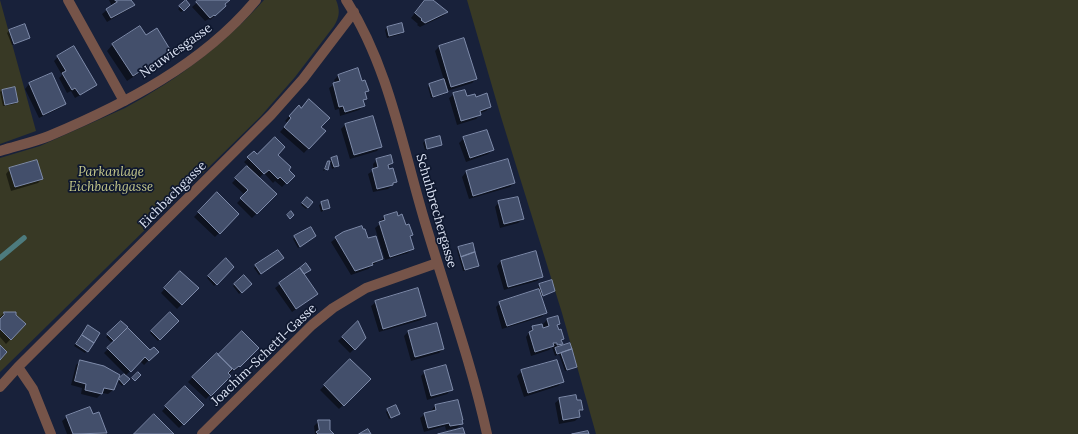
<!DOCTYPE html>
<style>
body{margin:0}
canvas{display:block;background:#18213a}
</style>
<canvas width="1078" height="434"></canvas>
<script>
const ctx = document.querySelector('canvas').getContext('2d');
ctx.lineJoin = 'round';
function fill(path, color) { ctx.fillStyle = color; ctx.fill(path, 'evenodd'); }
function trace(path, color, width, dash) { ctx.strokeStyle = color; ctx.lineWidth = width; ctx.lineCap = dash ? 'butt' : 'round'; ctx.setLineDash(dash || []); ctx.stroke(path); }
function drawText(font, color, halo, rows, align = 'center') {
  ctx.font = font + ' Lora,serif'; ctx.lineWidth = 3.5; ctx.setLineDash([]); ctx.textBaseline = 'middle'; ctx.strokeStyle = halo; ctx.fillStyle = color; for (const [text, x, y, turn = 0] of rows) {
    ctx.save(); ctx.translate(x, y); ctx.rotate((+turn || 0) * Math.PI / 180); ctx.textAlign = isNaN(turn) ? turn : align; if (halo) ctx.strokeText(text, 0, 0); ctx.fillText(text, 0, 0); ctx.restore();
  }
}
fill(new Path2D(`
 M0,0L36,131L0,144Z
 M264,0H336C340,10 340,16 334,26L295,77L261,116L0,372V158L40,146L125,108C178,79 224,45 264,0Z
 M467,0H1078V434H596L562,313L501,117Z`), '#383925');
fill(new Path2D(`
 M109,0H130L133,5L129,9L107,22L102,14L112,6Z
 M200,0H229L224,5L221,10L210,20L209,19L205,21L192,7Z
 M425,0H432L447,12L443,16L420,27L417,25L418,24L411,18Z
 M186,2L189,5L181,12L178,9Z
 M401,24L403,32L401,34L387,38L385,30L387,28Z
 M9,31L29,38L12,45L7,33Z
 M146,36L170,51L164,57L127,81L107,51L113,44Z
 M439,47L476,79L472,83L447,91L445,94L431,98L428,87L430,85L444,80L435,51Z
 M58,57L95,85L91,89L75,98L71,91L67,93L59,78L62,75L54,61Z
 M51,74L65,104L60,108L39,118L25,89L29,84Z
 M339,75L361,82L367,91L365,94L366,98L363,102L364,105L359,110L340,116L339,109L335,110L329,88L336,83L334,80Z
 M2,90L17,102L15,104L3,106L0,92Z
 M454,94L475,98L490,107L486,111L480,113V115L476,119L457,125L449,98Z
 M294,111L324,131L304,153L280,132L288,123L285,121Z
 M372,117L381,146L377,151L350,159L341,129L345,125Z
 M440,137L441,145L439,146L425,150L423,143L425,141Z
 M464,138L492,150L488,154L466,162L459,143Z
 M254,152L257,156L287,170L293,176L282,187L275,181L273,183L264,173L259,178L276,194L252,218L237,203L245,195L232,183L248,166L244,162Z
 M332,159L338,166L332,169L330,161Z
 M377,160L392,163L388,167L396,182L388,189L373,192L368,174L374,170L373,164Z
 M328,162L327,169L323,171L326,164Z
 M10,169L42,179L38,183L11,191L6,174Z
 M466,172L514,183L510,187L469,199L462,177Z
 M217,194L238,214L215,237L194,217Z
 M307,198L308,207L306,209L301,205Z
 M327,201L329,208L321,212L319,205Z
 M499,202L523,219L518,223L500,228L495,207Z
 M385,217H398L412,235L409,238L412,248L408,253L385,260L375,228L381,223L380,221Z
 M343,233L368,240L381,259L368,269L351,275L331,242Z
 M315,236L298,248L293,239L295,237Z
 M459,248L478,266L476,268L463,271L457,250Z
 M226,260L233,267L214,286L207,278Z
 M281,260L259,275L254,268L256,266Z
 M501,261L542,277L537,281L504,290L497,266Z
 M306,265L308,272L303,274L312,298L292,312L275,288Z
 M180,272L198,288L177,309L161,293Z
 M244,276L250,284L239,294L233,286Z
 M540,285L554,291L541,297L546,313L541,317L502,329L496,307L500,303L539,290L538,287Z
 M376,302L425,316L421,320L379,332L371,306Z
 M4,313L15,315L25,324L6,344L0,337V317Z
 M170,314L177,321L158,341L150,333Z
 M557,317L559,324L556,326L563,339L561,341V343L556,348L570,344L576,366L565,371L559,354L555,356L552,347L549,350L531,356L526,337L533,327L544,328L543,324L547,320Z
 M121,322L150,352H157L144,365L140,361L125,376L128,379L122,386L118,382L125,374L104,353L123,334L121,332L111,342L106,337Z
 M358,322L365,338L350,353L338,341Z
 M86,329L99,334L85,353L74,346Z
 M408,332L443,349L439,353L411,361L404,336Z
 M258,348L235,371L234,369L228,375L229,376L206,399L188,382L212,358Z
 M350,360L369,379L339,409L320,390Z
 M81,361L118,376L113,390L108,394L102,393L97,398L81,394L82,388L71,385L76,365Z
 M522,371L562,382L558,386L524,397L517,376Z
 M425,372L452,389L447,394L427,400L421,376Z
 M185,387L203,405L179,428L162,411Z
 M560,399L576,402L582,410L578,413L579,417L575,421L559,424L555,403Z
 M458,401L462,423L457,428L446,430L445,426L424,432L420,418L425,414L431,412V411L435,406Z
 M388,410L399,414L389,419L386,412Z
 M93,415L106,433L105,434H67L62,421L67,417Z
 M319,421L329,430L333,434H315L314,426Z`), '#0007');
trace(new Path2D(`
 M0,258L24,238`), '#4d7b7e', 5.5);
const building = new Path2D(`
 M115,0H131L135,5L111,18L106,9L117,2Z
 M186,0L190,5L184,11L179,6Z
 M198,0H230L225,4L226,6L215,16L214,15L210,18L196,2Z
 M425,0H433L448,12L425,23L421,20L422,19L415,13Z
 M402,23L404,32L389,36L387,27Z
 M25,24L30,38L14,44L9,30Z
 M140,26L146,35L157,28L171,51L133,76L112,44Z
 M464,38L477,79L451,87L439,46Z
 M74,46L97,85L80,95L75,88L72,90L62,73L66,71L57,56Z
 M358,68L362,81L365,80L369,91L365,92L367,99L363,100L365,106L345,112L343,106L339,107L333,83L340,81L338,75Z
 M52,73L66,104L43,115L29,83Z
 M444,79L448,92L433,97L429,84Z
 M15,87L18,102L5,105L2,90Z
 M465,90L467,96L475,94L476,97L487,93L491,107L480,111L481,115L461,121L453,93Z
 M309,99L330,118L321,127L326,131L309,149L284,127L291,118L289,116L299,105L301,108Z
 M373,116L382,147L354,155L345,124Z
 M487,130L494,150L470,158L463,137Z
 M440,136L442,145L427,149L425,140Z
 M275,137L285,147L278,155L291,167L289,170L295,176L287,184L280,177L278,179L269,170L264,174L247,157L254,151L257,154Z
 M391,155L393,163L388,165L389,169L393,168L397,182L393,183V185L377,189L372,169L378,167L376,159Z
 M337,156L339,166L334,167L331,158Z
 M508,159L515,183L473,196L466,171Z
 M37,160L43,179L15,187L9,168Z
 M328,161H330L328,170L325,169Z
 M247,166L277,194L257,214L240,198L248,190L235,178Z
 M217,192L239,214L220,234L198,212Z
 M307,197L313,202L308,208L302,203Z
 M518,197L524,219L504,224L498,201Z
 M328,200L330,208L323,210L321,202Z
 M291,211L294,215L290,219L287,215Z
 M397,212L398,216L402,214L406,225L409,224L413,235L410,236L414,249L390,257L379,222L385,220L384,216Z
 M362,226L363,229H365L368,238L376,236L383,259L372,263L373,265L355,271L335,237L343,232Z
 M311,227L316,236L300,247L294,236Z
 M473,243L475,252L461,257L458,247Z
 M278,250L284,258L261,274L255,265Z
 M536,251L543,277L508,287L501,261Z
 M475,252L479,266L465,270L461,257Z
 M226,258L234,267L217,285L208,276Z
 M306,263L311,270L304,274L300,268Z
 M300,268L318,294L296,309L279,283Z
 M180,271L199,288L182,305L164,288Z
 M244,275L252,284L242,293L234,284Z
 M552,280L555,291L543,296L539,284Z
 M418,288L426,316L383,329L375,301Z
 M539,289L547,313L507,326L499,302Z
 M4,312H16V315L26,324L11,340L0,329V319L4,315Z
 M170,312L179,321L160,340L151,331Z
 M558,316L560,324L557,325L559,330L561,329L564,339L561,340L563,344L557,345V343H553L554,346L535,352L529,332L533,330L532,326L542,324L543,328L549,326L547,319Z
 M121,321L128,327L114,341L107,334Z
 M358,321L366,338L355,350L342,337Z
 M437,323L444,349L415,357L408,331Z
 M88,325L100,333L94,343L82,335Z
 M128,328L150,350L154,347L159,352L149,361L145,357L131,372L107,348Z
 M242,331L259,348L240,367L239,366L234,370L218,355Z
 M82,335L94,343L88,352L76,344Z
 M570,343L572,349L557,354L555,348Z
 M0,345L7,352L0,360Z
 M572,349L577,367L567,370L561,353Z
 M217,353L232,369L228,373L231,376L211,396L192,377Z
 M350,359L371,379L344,406L324,385Z
 M80,360L104,366L120,375L114,390L104,388L102,394L85,390L86,384L75,381Z
 M557,360L564,382L528,393L521,370Z
 M446,365L453,390L431,396L424,371Z
 M138,372L141,375L135,381L132,378Z
 M124,374L130,379L124,385L119,379Z
 M185,386L204,405L184,425L165,406Z
 M576,395L577,400H581L583,410H579L580,417L563,420L559,398Z
 M458,400L463,420H462L463,424L450,426L449,423L428,428L424,413L436,410L435,405Z
 M396,405L400,414L391,418L387,409Z
 M90,407L93,414L99,412L107,433L73,434L66,416Z
 M154,414L174,434H134Z
 M318,420H330V430L334,434H318L316,432L319,430Z
 M463,428L465,434H438Z
 M368,429L371,434H359Z
 M588,431L589,434H572Z`);
fill(building, '#434f6b');
trace(building, '#7e8baa', 1);
trace(new Path2D(`
 M68,0L124,101`), '#765449', 10);
trace(new Path2D(`
 M346,0C388,65 402,145 424,219C445,290 471,361 487,434
 M0,151C16,146 34,142 49,136C125,104 203,64 256,0
 M18,367L33,389L51,434
 M0,387L18,367L271,115L303,79L354,12
 M202,434L312,325L333,308L366,288L437,263`), '#765449', 10);
drawText('13px', '#dde4f5', '#0f182f', [
 ["Neuwiesgasse",176,51,-35],
 ["Eichbachgasse",173,195,-45],
 ["Schuhbrechergasse",436,211,74],
 ["Joachim-Schettl-Gasse",264,355,-44]
]);
drawText('italic 13px', '#c5c88b', '#0f182f', [
 ["Parkanlage",111,172],
 ["Eichbachgasse",111,187]
]);
</script>
